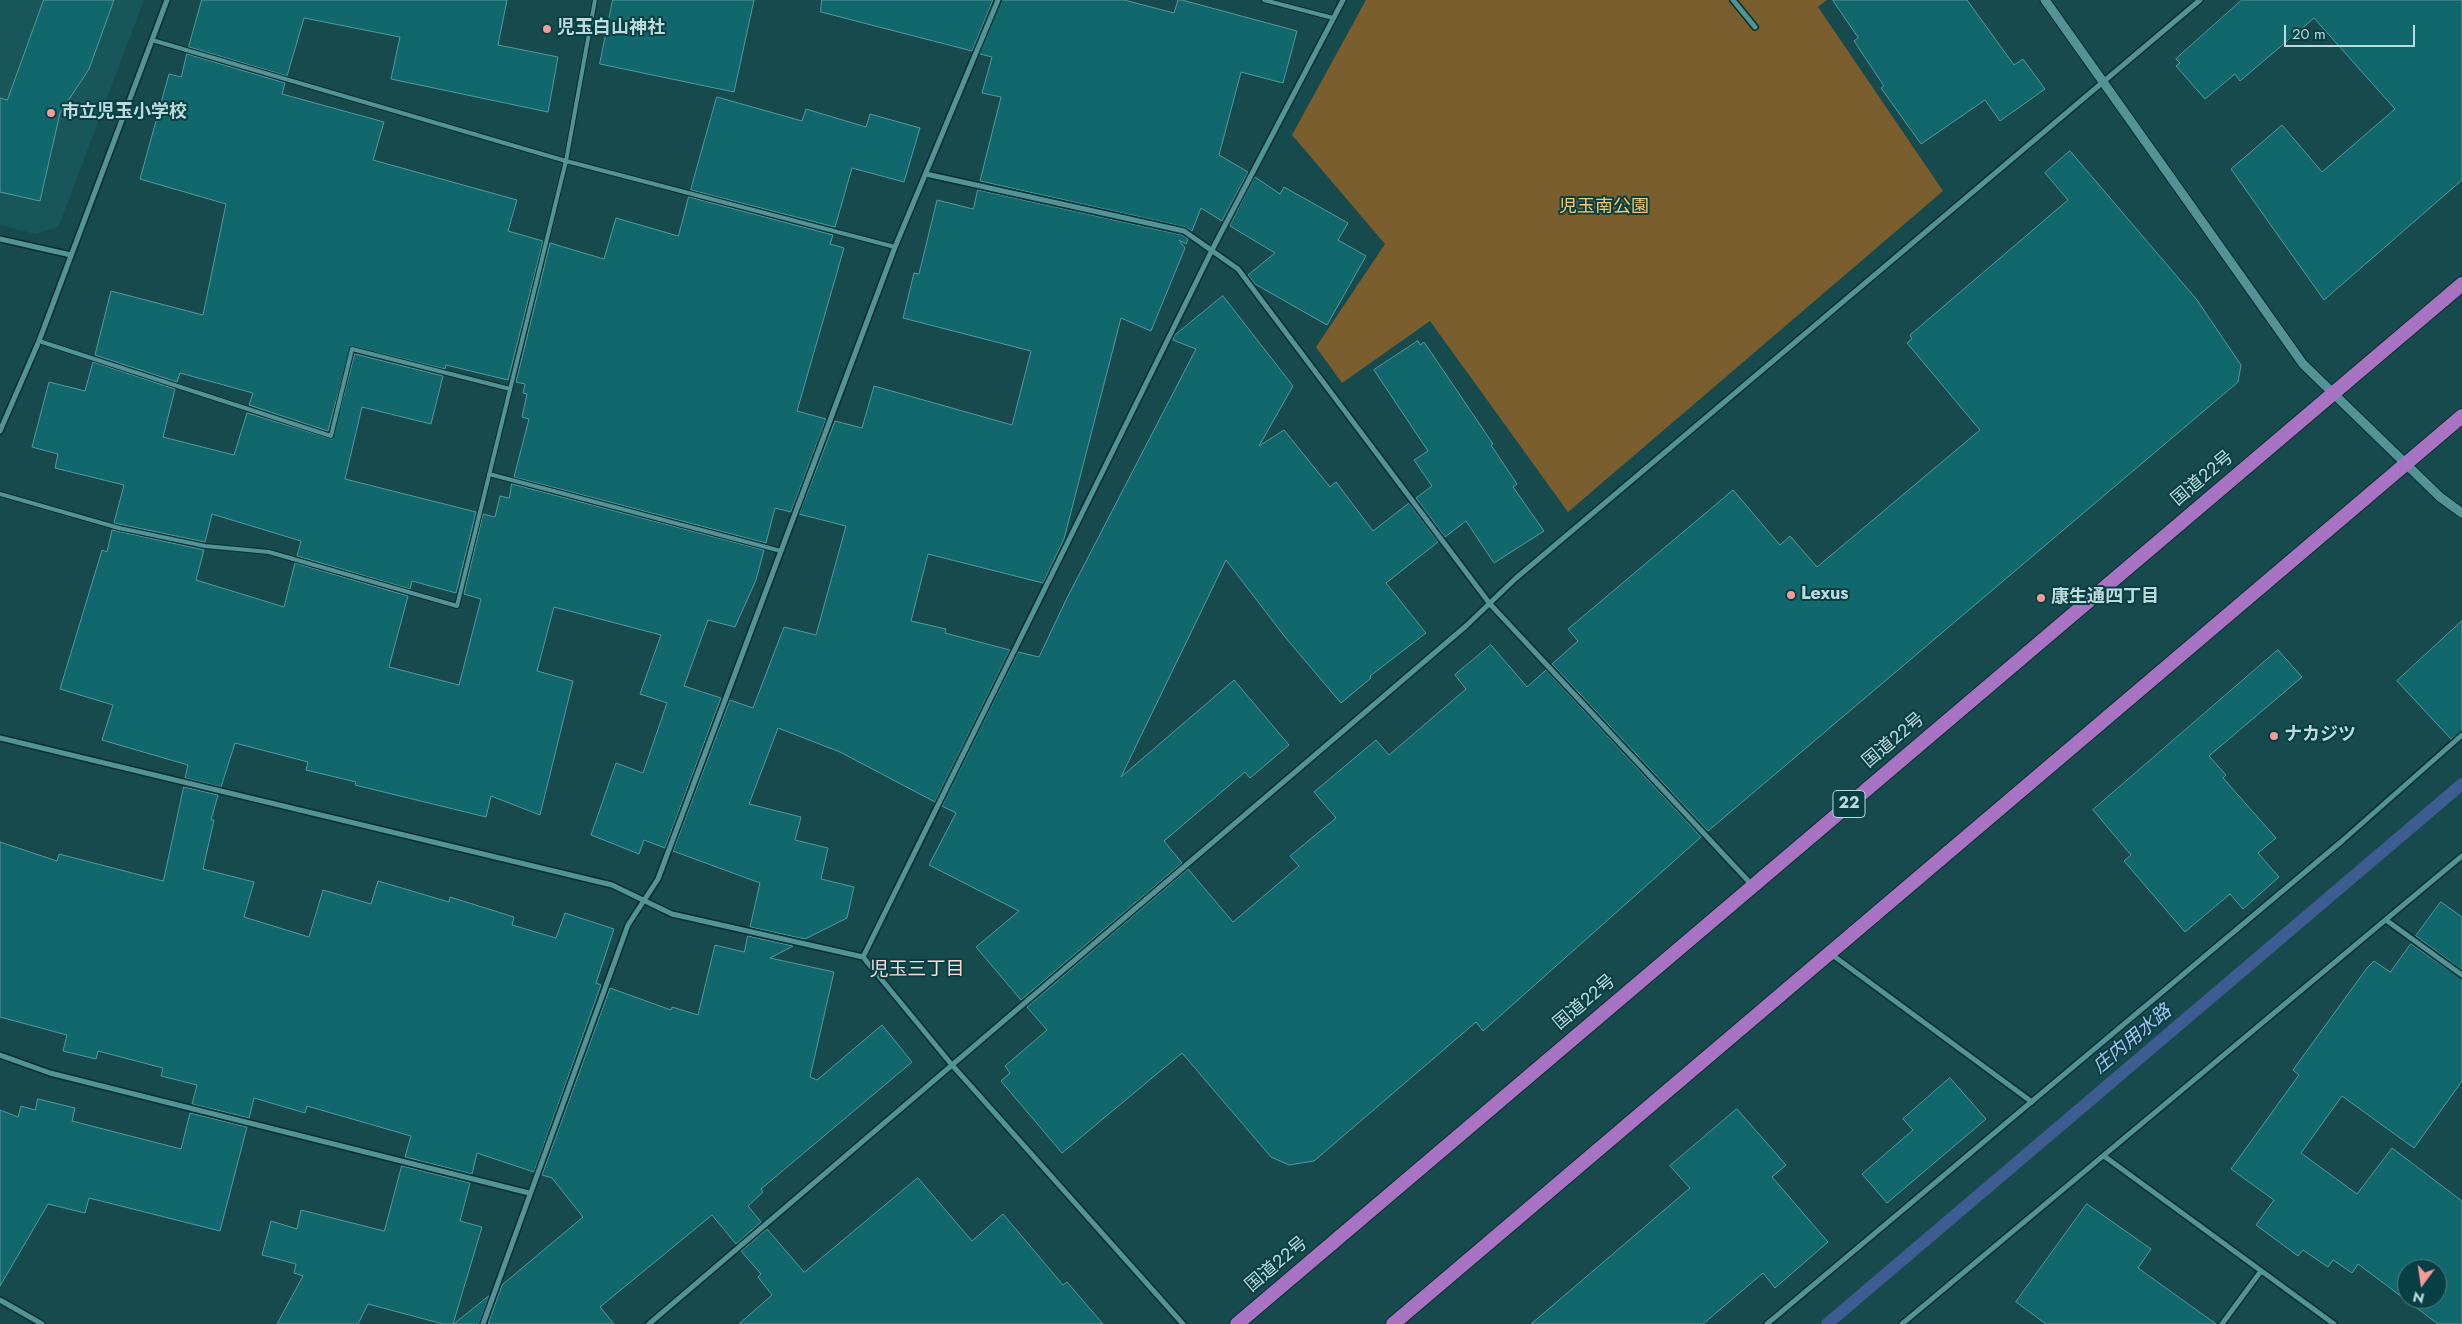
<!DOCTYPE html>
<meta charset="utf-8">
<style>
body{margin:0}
#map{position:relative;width:2462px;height:1324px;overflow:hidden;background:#164a4d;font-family:Jost,sans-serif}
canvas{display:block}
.north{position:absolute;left:2397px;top:1259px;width:50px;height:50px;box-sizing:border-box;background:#073f42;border:1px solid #4f7d80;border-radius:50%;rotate:194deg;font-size:14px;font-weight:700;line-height:20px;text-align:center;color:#bcdbdd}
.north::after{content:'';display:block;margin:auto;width:18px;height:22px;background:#f59b9a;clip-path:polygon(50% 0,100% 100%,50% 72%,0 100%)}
.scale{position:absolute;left:2284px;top:25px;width:131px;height:22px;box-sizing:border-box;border:2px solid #bcdbdd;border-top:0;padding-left:6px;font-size:15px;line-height:18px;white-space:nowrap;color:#bcdbdd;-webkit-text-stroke:4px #073f42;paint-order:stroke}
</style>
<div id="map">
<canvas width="2462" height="1324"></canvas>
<div class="north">N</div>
<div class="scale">20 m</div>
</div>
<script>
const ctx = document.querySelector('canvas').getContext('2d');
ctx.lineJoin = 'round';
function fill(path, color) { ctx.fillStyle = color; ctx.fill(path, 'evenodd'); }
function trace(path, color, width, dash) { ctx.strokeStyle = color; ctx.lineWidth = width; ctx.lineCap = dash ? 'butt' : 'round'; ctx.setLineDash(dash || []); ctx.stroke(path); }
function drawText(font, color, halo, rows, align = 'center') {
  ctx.font = font + ' Jost,"Noto Sans JP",sans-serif'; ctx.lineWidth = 4; ctx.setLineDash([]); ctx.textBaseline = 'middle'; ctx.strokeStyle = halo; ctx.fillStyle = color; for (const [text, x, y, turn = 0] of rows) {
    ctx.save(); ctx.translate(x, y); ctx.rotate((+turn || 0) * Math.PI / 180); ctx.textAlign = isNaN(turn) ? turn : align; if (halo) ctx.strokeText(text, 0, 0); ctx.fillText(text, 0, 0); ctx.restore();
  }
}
fill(new Path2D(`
 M0,0H144L59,226L36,234L0,225Z`), '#185759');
fill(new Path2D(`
 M1366,0H1827L1818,7L1943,191L1568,512L1430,321L1342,383L1316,347L1385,244L1292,135Z`), '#7a5e2d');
trace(new Path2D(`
 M1827,1324L2462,784`), '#3d5c92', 12);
const building = new Path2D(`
 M44,0H114L89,69L60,113L40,201L0,192V98L7,100Z
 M202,0H507L498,45L558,57L548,112L391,79L400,37L304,18L287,76L189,47Z
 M613,0H754L734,92L600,64Z
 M822,0H993L972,51L821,12Z
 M1002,0H1124L1174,13L1178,0H1182L1297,31L1283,83L1241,72L1219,155L1248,172L1222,221L1201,208L1192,231L1185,227L980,181L1001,97L982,93L992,57L980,54Z
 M1833,0H1967L2014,65L2023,59L2045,89L2000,121L1985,100L1921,144L1881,88L1884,86L1854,41L1858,38Z
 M2242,0H2462V180L2324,300L2231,169L2282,125L2322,172L2395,109L2314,18L2240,81L2235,74L2205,99L2176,66L2180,63L2176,59Z
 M187,54L285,83L282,94L384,122L373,160L517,200L508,231L543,241L508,380L446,365L445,369L351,346L328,431L249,405L253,393L180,373L177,382L95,355L111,291L203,315L226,204L140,179L169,74L181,77Z
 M717,97L802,121L806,109L866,127L870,114L920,128L904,182L852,168L835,227L691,190Z
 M2070,151L2197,300L2241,365L2238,382L1708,831L1552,664L1578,641L1568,629L1733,490L1780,545L1790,536L1817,567L1980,430L1907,343L1912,339L1910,335L2068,200L2045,173Z
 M1255,177L1280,194L1284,187L1348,223L1338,240L1366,256L1327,325L1255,284L1248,275L1275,253L1230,226Z
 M978,190L1182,235L1188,239L1186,244L1179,240L1185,248L1151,331L1121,318L1064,539L1043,583L928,554L911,621L946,629L945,633L1010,650L935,802L840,752L778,728L749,804L801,817L795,840L828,848L821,879L854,887L847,918L805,939L750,927L760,883L673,851L730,700L753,708L784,627L816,635L846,526L799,514L835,421L862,428L874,386L1012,425L1031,351L903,318L914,273L919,274L937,200L973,209Z
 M689,197L833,235L830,244L844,248L797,411L826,419L791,512L775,508L766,543L514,477L529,419L522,417L527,394L523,393L525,384L516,382L550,243L604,259L616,218L678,236Z
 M1223,296L1293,386L1259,446L1284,430L1330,487L1336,482L1373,531L1409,503L1438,542L1386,583L1426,633L1370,676L1371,678L1341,703L1285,637L1226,560L1121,777L1234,680L1289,745L1250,778L1245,772L1164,841L1182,863L1021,1000L976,947L1019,911L929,865L956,813L942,806L1018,652L1039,657L1067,598L1196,349L1173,340L1174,336Z
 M1418,341L1420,345L1424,342L1493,444L1491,445L1517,484L1513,487L1544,531L1494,563L1466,521L1445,537L1416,498L1432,486L1414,460L1428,451L1374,370Z
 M355,354L443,376L431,424L362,407L345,479L476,512L456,593L412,581L410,589L297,556L301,541L212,514L205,542L114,523L124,485L55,468L58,454L32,447L49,382L85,391L93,362L175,389L163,437L234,455L247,413L332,439Z
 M512,484L764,550L756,580L735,627L708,620L684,686L721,698L665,848L644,840L639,854L591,835L616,763L643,773L667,703L640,694L661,635L554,607L537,671L573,681L540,815L491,796L486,817L355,785L356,782L306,770L308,762L235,743L221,787L185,778L188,765L102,740L113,705L60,689L102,550L107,552L112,530L204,550L196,580L284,607L295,563L408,596L389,667L459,685L481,599L464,594L483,514L495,517L500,496L509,498Z
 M2462,621V731L2451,739L2397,681Z
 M1491,645L1527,687L1546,670L1701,837L1483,1031L1476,1022L1314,1161L1289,1165L1271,1157L1182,1053L1062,1153L1001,1081L1010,1073L1005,1066L1047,1030L1027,1007L1188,869L1233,922L1299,866L1290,856L1336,818L1314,792L1376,740L1389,755L1466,689L1455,675Z
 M2278,650L2302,677L2209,756L2226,775L2223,778L2276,838L2258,853L2279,877L2243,909L2230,894L2185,932L2124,861L2131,855L2093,810Z
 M184,787L218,795L211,820H214L203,869L254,882L244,917L309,937L323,890L371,904L378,881L449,902L450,897L514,917L512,925L556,938L565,913L614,929L596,983L601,985L534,1172L477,1153L472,1174L405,1157L411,1136L307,1106L305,1113L254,1098L249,1118L192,1104L197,1085L161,1076L163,1068L98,1051L96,1059L63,1051L67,1035L0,1017V842L57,861L59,854L163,881Z
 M2441,902L2462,917V970L2416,936Z
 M748,936L793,946L770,958L834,972L810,1077L817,1080L882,1025L912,1062L761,1189L763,1192L748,1206L761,1222L736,1244L712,1215L600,1307L614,1324H488L502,1285L583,1217L552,1178L542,1175L610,988L671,1010L672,1007L698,1015L715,945L744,952Z
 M2411,944L2462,979V1081L2414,1148L2342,1096L2301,1153L2357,1194L2392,1148L2462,1201V1324H2438L2358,1264L2352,1273L2333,1260L2328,1267L2303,1250L2298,1256L2256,1225L2274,1200L2231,1169L2299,1075L2293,1070L2367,968L2374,961L2390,972ZM2407,1269H2437V1299H2407Z
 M1950,1078L1986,1119L1887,1203L1862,1174L1913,1130L1903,1119Z
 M38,1099L75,1108L72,1121L181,1149L190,1113L247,1127L220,1231L89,1198L85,1213L48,1204L0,1286V1110L18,1117L21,1106L35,1110Z
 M1737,1109L1786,1165L1772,1177L1828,1242L1775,1288L1763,1273L1703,1324H1531L1690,1188L1670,1166Z
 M402,1166L470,1183L460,1221L482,1227L453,1324H443L368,1304L358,1324H277L303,1276L294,1273L296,1264L262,1255L271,1221L297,1229L301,1210L384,1231Z
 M918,1178L972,1241L1003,1214L1063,1285L1067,1282L1103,1324H739L772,1295L758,1277L761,1274L741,1251L767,1229L804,1272Z
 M2087,1204L2151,1249L2138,1268L2216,1324H2046L2016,1302Z
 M489,1296L479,1324H454Z`);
fill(building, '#10686c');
trace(building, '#57989c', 1);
const service = new Path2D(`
 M1264,0L1333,18
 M152,40L566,161L895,247
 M39,341L331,436L352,349L510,389
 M489,474L781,551
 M0,494L119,528L205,546L269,552L457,606L566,161L595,0`);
const minor = new Path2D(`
 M1733,0L1755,27
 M926,174L1184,231L1238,269L1490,604L1752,885
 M0,239L71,255
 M0,431L39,341L167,0
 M0,738L612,885L672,914L863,957L952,1065L1183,1324
 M2386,920L2462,975
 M1831,954L2032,1102
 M863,957L1212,250L1343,0
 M0,1055L50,1073L529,1193
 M2104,1156L2334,1324
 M0,1300L42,1324
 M483,1324L628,925L658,879L895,247L998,0
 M649,1324L1466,626L1515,579L2200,0
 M1767,1324L2342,841L2462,735
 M1902,1324L2462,856
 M2222,1324L2261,1271`);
const tertiary = new Path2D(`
 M2045,0L2303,364L2440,497L2462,513`);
const trunk = new Path2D(`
 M1237,1324L2462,284
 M1393,1324L2462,416`);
trace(service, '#092e30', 6);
trace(minor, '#092e30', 8);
trace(tertiary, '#092e30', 11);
trace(trunk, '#092e30', 16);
trace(service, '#529396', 4);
trace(minor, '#529396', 5);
trace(tertiary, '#529396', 9);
trace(trunk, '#a873c2', 14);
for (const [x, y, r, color] of [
 [547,29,5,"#f59b9a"],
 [51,113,5,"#f59b9a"],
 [1791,595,5,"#f59b9a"],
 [2041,598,5,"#f59b9a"],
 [2274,736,5,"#f59b9a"]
]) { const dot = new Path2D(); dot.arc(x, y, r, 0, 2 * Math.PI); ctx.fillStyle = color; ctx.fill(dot); trace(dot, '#073f42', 2); }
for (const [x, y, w] of [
 [1849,804,32]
]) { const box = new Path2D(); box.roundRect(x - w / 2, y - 13.5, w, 27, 4); ctx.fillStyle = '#073f42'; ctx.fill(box); trace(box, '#bcdbdd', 1); }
drawText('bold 16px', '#bcdbdd', null, [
 ["22",1849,804]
]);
drawText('bold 18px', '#bcdbdd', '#073f42', [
 ["児玉白山神社",557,29],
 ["市立児玉小学校",61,113],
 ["Lexus",1801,595],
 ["康生通四丁目",2051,598],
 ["ナカジツ",2284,736]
], 'left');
drawText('18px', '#fbc86b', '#073f42', [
 ["児玉南公園",1604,208]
]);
drawText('18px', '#bcdbdd', '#073f42', [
 ["国道22号",2203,479,-40],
 ["国道22号",1894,741,-40],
 ["国道22号",1585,1003,-40],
 ["国道22号",1277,1265,-40]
]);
drawText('19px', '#fdd9d8', '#073f42', [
 ["児玉三丁目",917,970]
]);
drawText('italic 19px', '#a8c5f5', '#073f42', [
 ["庄内用水路",2133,1040,-40]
]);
</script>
